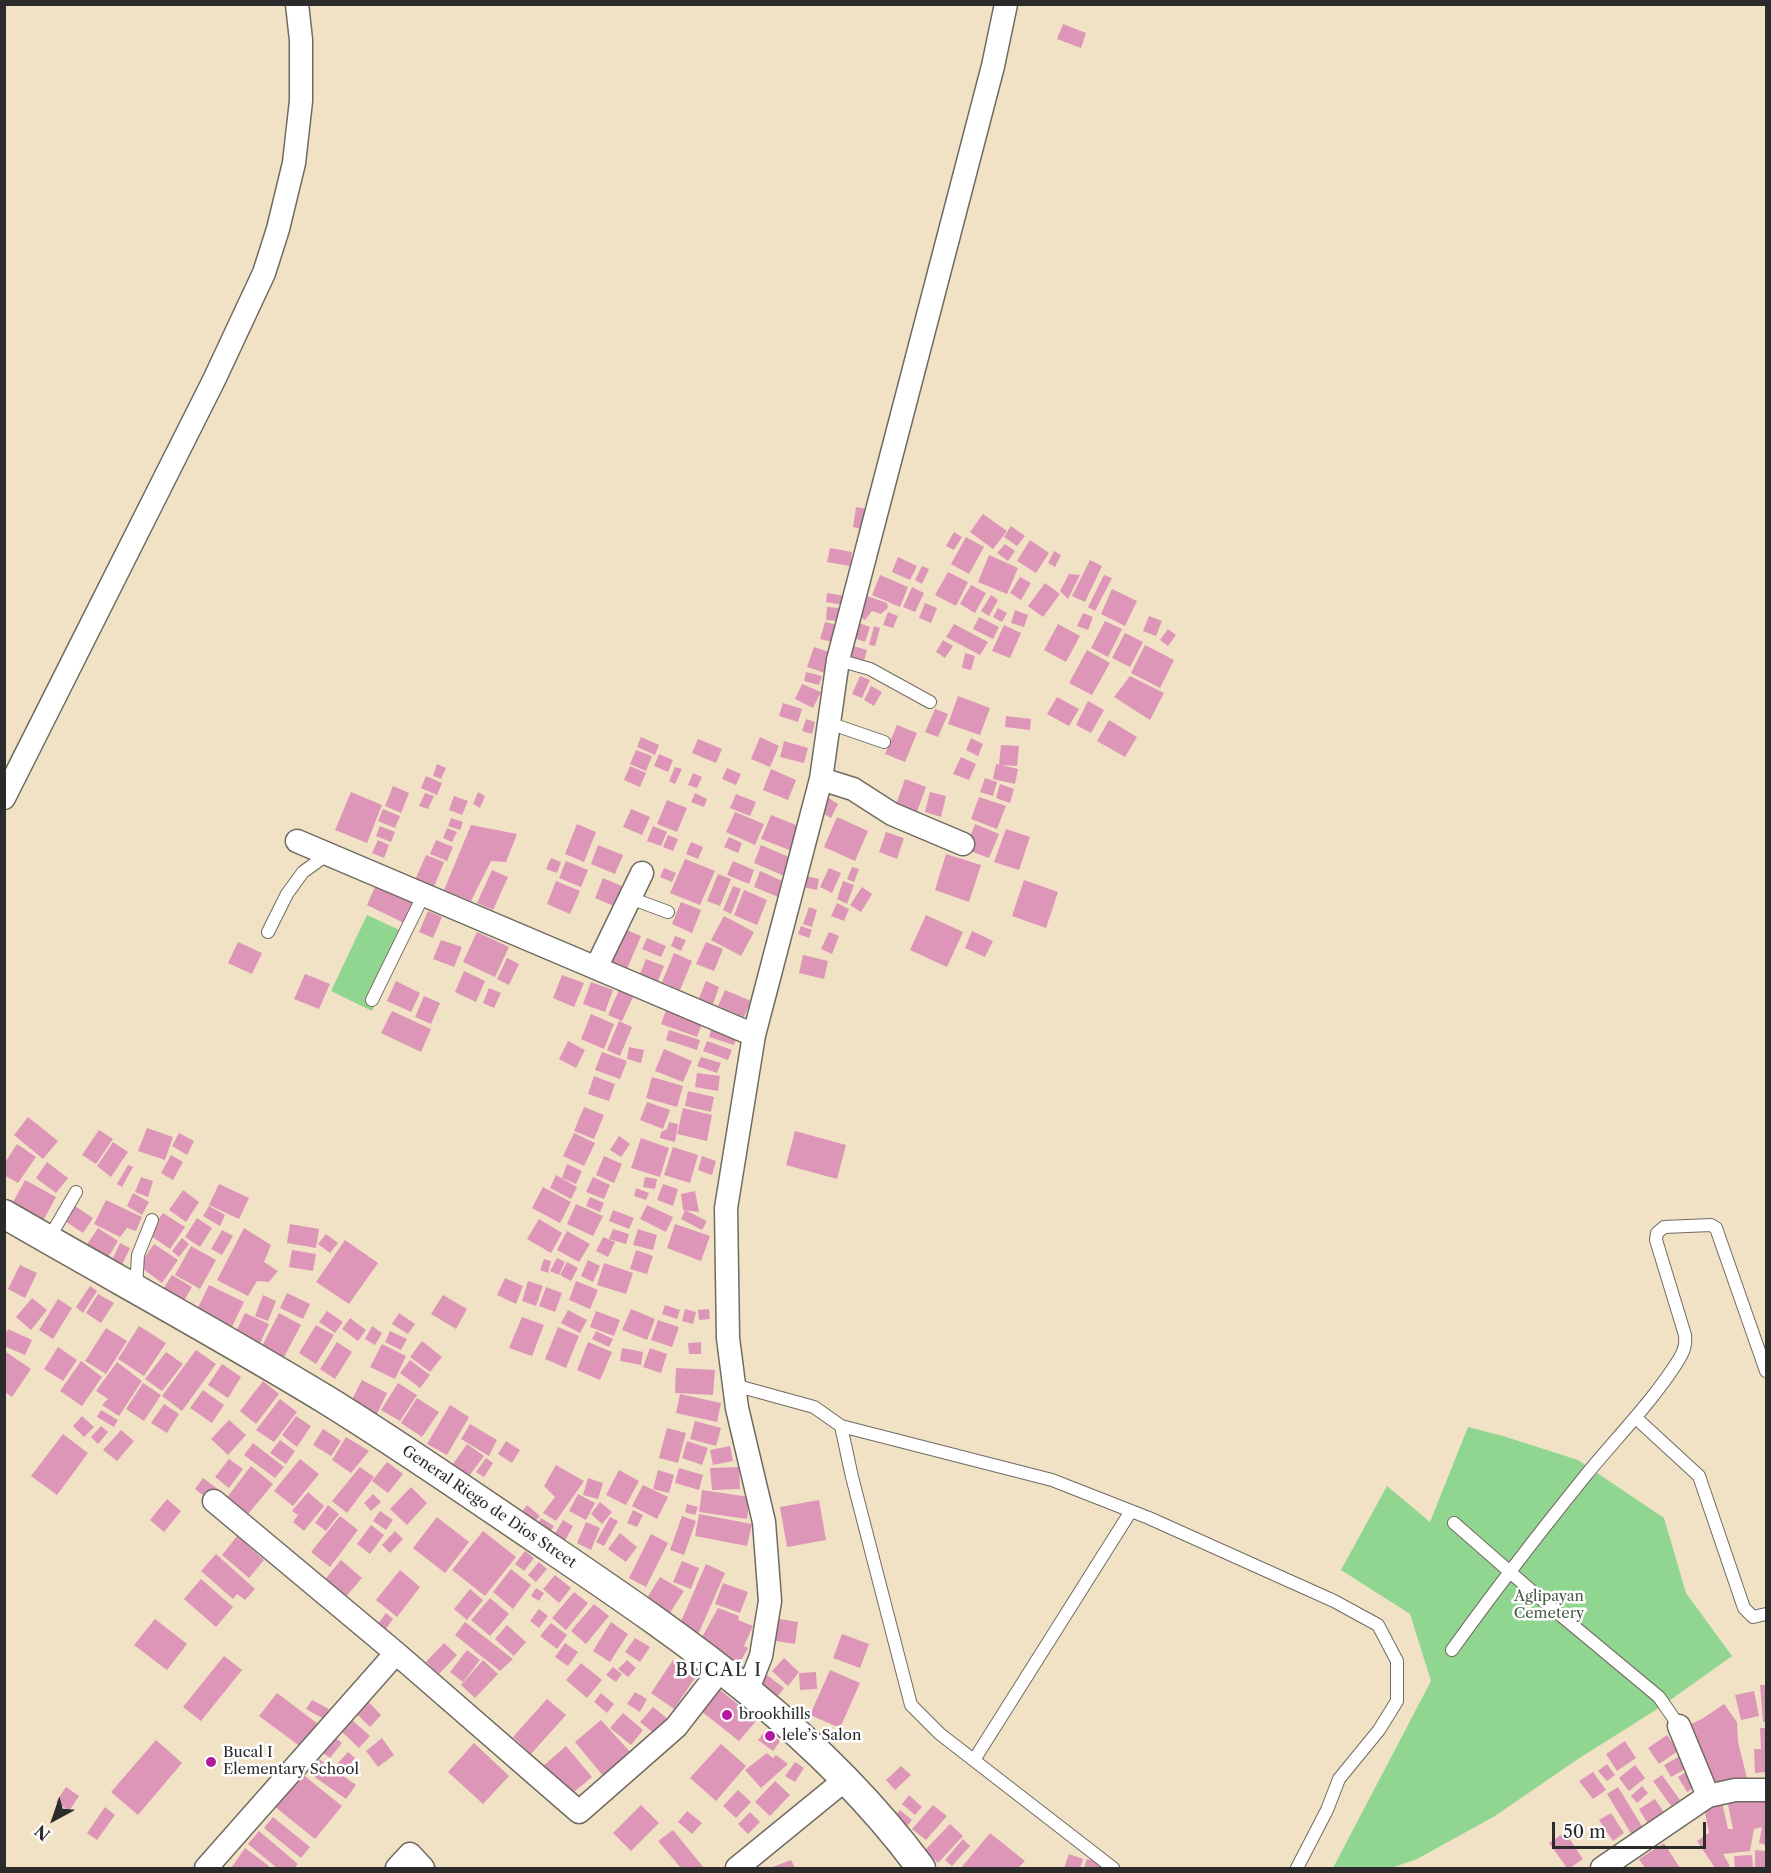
<!DOCTYPE html>
<meta charset="utf-8">
<style>
body{margin:0}
#map{position:relative;width:1771px;height:1873px;overflow:hidden;background:#f1e2c6;font-family:"Libre Caslon Text",serif}
canvas{display:block}
.frame{position:absolute;inset:0;border:6px solid #2b2b2b;pointer-events:none}
.north{position:absolute;left:24px;top:1789px;width:60px;height:60px;-webkit-text-stroke:4px #fff;paint-order:stroke;rotate:220deg;font-size:16px;font-weight:700;line-height:24px;text-align:center;color:#2b2b2b}
.north::after{content:'';display:block;margin:auto;width:21px;height:27px;background:#2b2b2b;clip-path:polygon(50% 0,100% 100%,50% 72%,0 100%)}
.scale{position:absolute;left:1552px;top:1822px;width:154px;height:27px;box-sizing:border-box;border:3px solid #2b2b2b;border-top:0;padding-left:8px;font-size:18px;line-height:21px;white-space:nowrap;color:#2b2b2b;-webkit-text-stroke:4px #fff;paint-order:stroke}
</style>
<div id="map">
<canvas width="1771" height="1873"></canvas>
<div class="frame"></div>
<div class="north">N</div>
<div class="scale">50 m</div>
</div>
<script>
const ctx = document.querySelector('canvas').getContext('2d');
ctx.lineJoin = 'round';
function fill(path, color) { ctx.fillStyle = color; ctx.fill(path, 'evenodd'); }
function trace(path, color, width, dash) { ctx.strokeStyle = color; ctx.lineWidth = width; ctx.lineCap = dash ? 'butt' : 'round'; ctx.setLineDash(dash || []); ctx.stroke(path); }
function drawText(font, color, halo, rows, align = 'center') {
  ctx.font = font + ' "Libre Caslon Text",serif'; ctx.lineWidth = 5; ctx.setLineDash([]); ctx.textBaseline = 'middle'; ctx.strokeStyle = halo; ctx.fillStyle = color; for (const [text, x, y, turn = 0] of rows) {
    ctx.save(); ctx.translate(x, y); ctx.rotate((+turn || 0) * Math.PI / 180); ctx.textAlign = isNaN(turn) ? turn : align; if (halo) ctx.strokeText(text, 0, 0); ctx.fillText(text, 0, 0); ctx.restore();
  }
}
fill(new Path2D(`
 M367,915L408,934L372,1011L331,991Z
 M1468,1427L1503,1436L1578,1460L1664,1518L1686,1593L1732,1656L1662,1706L1578,1759L1495,1816L1417,1859L1391,1868H1333L1431,1681L1410,1614L1341,1570L1387,1486L1430,1522Z`), '#90d690');
fill(new Path2D(`
 M1063,24L1086,33L1081,48L1057,39Z
 M856,507L868,509L865,530L853,527Z
 M983,514L1007,531L993,549L970,532Z
 M1011,526L1025,536L1017,546L1004,537Z
 M954,532L962,537L954,550L946,546Z
 M966,537L984,547L969,574L951,564Z
 M1030,540L1049,553L1036,573L1017,561Z
 M1005,544L1015,551L1008,561L997,553Z
 M830,548L852,552L850,566L827,562Z
 M1054,551L1061,555L1055,567L1048,563Z
 M989,555L1018,568L1007,594L978,582Z
 M898,557L917,566L910,580L892,572Z
 M1090,560L1102,566L1085,602L1072,596Z
 M922,566L929,569L922,584L915,580Z
 M948,572L968,582L956,606L935,595Z
 M1069,574L1080,575L1068,599L1060,591Z
 M880,575L908,587L900,607L872,595Z
 M1104,575L1112,578L1095,611L1088,607Z
 M1020,577L1031,583L1021,600L1010,593Z
 M1045,583L1060,594L1043,617L1028,606Z
 M971,585L986,593L975,613L960,604Z
 M912,587L924,593L915,612L903,607Z
 M1112,589L1137,601L1125,626L1101,614Z
 M827,593L845,596L843,605L826,602Z
 M991,595L998,600L989,616L981,611Z
 M867,596L887,603L888,608L881,614L872,611L865,620L857,615L859,605Z
 M925,603L937,608L931,623L919,618Z
 M827,607L841,608L840,621L826,620Z
 M998,608L1007,613L1002,622L993,617Z
 M1015,610L1028,615L1024,627L1011,623Z
 M888,612L898,616L893,628L883,625Z
 M1083,613L1093,617L1088,630L1077,626Z
 M1149,616L1162,621L1156,636L1143,631Z
 M979,617L999,627L993,639L973,629Z
 M1105,621L1122,629L1108,657L1091,648Z
 M825,622L841,626L836,643L820,639Z
 M859,623L870,627L865,642L854,638Z
 M954,624L988,642L980,655L946,637Z
 M1058,624L1080,636L1066,662L1044,650Z
 M1004,625L1021,633L1010,658L992,651Z
 M874,626L880,628L875,646L869,645Z
 M1168,629L1176,635L1168,646L1160,640Z
 M1125,633L1143,642L1130,667L1112,658Z
 M943,640L953,646L945,658L936,652Z
 M1145,645L1174,660L1160,688L1131,673Z
 M853,646L867,650L864,661L850,657Z
 M814,647L832,653L825,673L807,667Z
 M1087,650L1110,663L1092,695L1069,683Z
 M965,653L975,656L971,670L962,668Z
 M806,672L822,676L819,685L804,681Z
 M860,676L870,680L862,698L852,694Z
 M1130,676L1164,693L1150,720L1114,697Z
 M802,684L821,692L813,708L795,699Z
 M871,686L882,692L874,706L864,700Z
 M958,696L990,708L980,735L948,724Z
 M1057,697L1079,709L1069,726L1047,714Z
 M1088,701L1104,710L1091,733L1076,725Z
 M783,703L802,709L798,722L779,716Z
 M935,709L948,714L938,737L925,732Z
 M1006,716L1031,719L1030,730L1005,727Z
 M806,719L815,722L812,734L802,731Z
 M1109,720L1137,737L1125,757L1097,741Z
 M897,725L917,733L905,762L885,754Z
 M641,737L659,745L655,755L637,747Z
 M760,737L779,746L770,767L751,759Z
 M971,738L983,744L978,756L966,750Z
 M698,739L722,749L716,763L692,753Z
 M784,741L808,748L804,763L780,757Z
 M1001,745L1019,746L1017,766L999,765Z
 M636,750L652,756L646,771L630,764Z
 M659,754L673,760L668,772L654,766Z
 M961,757L976,764L969,780L953,774Z
 M437,764L446,768L441,779L433,776Z
 M996,764L1018,769L1015,784L993,779Z
 M630,766L646,773L640,787L624,780Z
 M675,767L682,769L675,784L669,781Z
 M727,768L741,774L736,785L722,779Z
 M771,769L796,780L788,800L763,790Z
 M693,773L702,777L697,788L688,785Z
 M426,776L442,783L437,795L421,788Z
 M985,778L997,782L993,796L980,792Z
 M905,779L926,787L914,820L893,813Z
 M1000,784L1014,789L1010,803L996,798Z
 M393,786L409,793L401,813L385,806Z
 M351,792L382,805L367,843L335,830Z
 M478,792L485,796L480,808L473,804Z
 M930,792L946,796L941,817L925,812Z
 M425,793L434,796L428,809L419,806Z
 M695,793L707,799L704,807L691,802Z
 M736,794L756,802L750,816L730,808Z
 M454,796L468,801L462,815L449,810Z
 M827,797L838,804L831,818L819,811Z
 M979,797L1006,806L997,829L971,819Z
 M667,800L687,808L677,832L657,824Z
 M383,809L400,816L395,828L378,821Z
 M631,809L650,817L642,835L623,827Z
 M735,812L764,824L755,845L726,832Z
 M771,815L801,827L792,851L761,839Z
 M837,817L868,831L855,861L824,847Z
 M451,818L463,822L460,830L448,826Z
 M577,824L596,832L584,862L565,854Z
 M975,824L999,834L989,858L965,849Z
 M471,825L517,834L506,862L491,861L471,901L444,890Z
 M380,826L395,832L391,842L376,836Z
 M653,826L667,832L661,846L647,841Z
 M447,828L457,832L452,842L443,838Z
 M1006,829L1030,837L1019,870L994,862Z
 M886,832L904,838L897,859L879,852Z
 M668,835L678,839L673,851L663,847Z
 M729,837L742,843L738,853L724,847Z
 M378,840L389,845L384,858L372,853Z
 M436,840L453,847L447,861L430,854Z
 M691,842L703,847L698,859L686,854Z
 M598,845L623,855L615,874L591,864Z
 M761,845L796,860L789,878L754,863Z
 M946,854L981,865L969,902L935,890Z
 M426,855L444,862L434,887L415,880Z
 M551,858L561,862L557,873L546,869Z
 M685,859L715,871L700,905L670,893Z
 M566,861L588,870L581,887L559,878Z
 M733,861L754,870L749,884L727,875Z
 M852,867L859,869L854,882L847,879Z
 M664,868L676,873L672,882L660,877Z
 M829,868L841,873L832,893L820,887Z
 M492,870L508,877L493,910L477,903Z
 M760,871L789,884L783,899L754,887Z
 M718,874L731,879L720,906L707,901Z
 M806,876L819,879L817,890L803,887Z
 M603,878L624,887L616,907L595,898Z
 M378,880L418,898L406,924L367,905Z
 M1024,880L1058,892L1046,928L1012,916Z
 M556,881L580,891L570,914L547,904Z
 M843,881L854,885L847,904L837,899Z
 M733,886L741,889L731,914L723,910Z
 M862,887L872,894L861,912L850,905Z
 M744,890L767,900L757,925L734,915Z
 M681,902L701,910L692,933L672,924Z
 M837,903L849,909L844,921L831,916Z
 M809,907L817,910L812,927L803,924Z
 M428,911L442,917L433,938L419,932Z
 M926,915L963,932L947,967L910,950Z
 M724,916L754,932L741,956L711,940Z
 M617,926L641,936L627,969L604,960Z
 M801,926L812,930L809,938L798,934Z
 M972,931L993,941L985,957L965,948Z
 M477,932L509,947L495,977L463,962Z
 M829,932L839,936L832,954L821,949Z
 M675,936L686,940L681,951L671,946Z
 M647,938L666,946L661,957L642,949Z
 M441,940L462,947L454,967L433,959Z
 M238,942L262,953L252,974L228,963Z
 M706,942L723,949L714,971L696,964Z
 M674,953L692,961L680,990L662,982Z
 M803,955L828,961L824,979L799,973Z
 M507,958L519,964L509,985L497,979Z
 M646,959L664,966L657,983L639,976Z
 M464,971L485,981L476,1002L455,992Z
 M305,974L330,984L319,1009L294,999Z
 M562,975L584,983L574,1007L553,998Z
 M396,981L420,993L411,1012L387,1001Z
 M706,981L719,987L713,1004L699,998Z
 M591,982L613,990L605,1012L583,1004Z
 M489,988L501,993L494,1008L483,1003Z
 M619,990L633,997L622,1021L608,1015Z
 M725,990L751,1001L744,1017L718,1006Z
 M424,996L440,1003L431,1024L415,1017Z
 M669,1002L705,1016L697,1037L661,1024Z
 M392,1011L431,1029L421,1052L381,1033Z
 M591,1014L614,1024L604,1049L581,1039Z
 M714,1020L739,1032L734,1045L709,1037Z
 M619,1021L632,1027L620,1056L607,1050Z
 M669,1030L700,1040L697,1050L666,1040Z
 M568,1041L585,1050L576,1068L559,1059Z
 M707,1041L732,1050L728,1060L703,1051Z
 M629,1047L644,1050L641,1063L627,1059Z
 M664,1049L692,1061L683,1082L655,1071Z
 M602,1052L627,1061L620,1079L595,1070Z
 M701,1057L721,1063L717,1073L697,1066Z
 M697,1073L720,1076L718,1091L695,1087Z
 M594,1076L615,1084L609,1101L588,1094Z
 M652,1077L683,1086L677,1107L646,1098Z
 M688,1091L714,1097L711,1112L685,1106Z
 M647,1102L670,1110L663,1129L640,1120Z
 M584,1107L604,1115L594,1139L574,1131Z
 M683,1108L712,1115L707,1141L677,1134Z
 M28,1117L58,1141L43,1159L14,1135Z
 M669,1122L678,1124L675,1142L660,1138L661,1132L667,1129Z
 M147,1128L173,1137L165,1160L138,1151Z
 M99,1130L113,1139L96,1164L82,1155Z
 M795,1131L846,1145L837,1179L786,1165Z
 M179,1133L194,1141L187,1155L172,1146Z
 M574,1133L595,1143L584,1166L563,1156Z
 M619,1136L630,1144L621,1157L610,1150Z
 M641,1138L669,1148L660,1177L631,1168Z
 M113,1142L128,1152L111,1177L97,1166Z
 M17,1144L36,1157L18,1183L4,1175V1164Z
 M673,1147L698,1155L690,1183L664,1175Z
 M171,1155L183,1162L173,1180L161,1173Z
 M604,1156L622,1164L614,1183L596,1175Z
 M702,1156L716,1161L712,1175L698,1170Z
 M47,1162L68,1178L56,1193L36,1178Z
 M567,1164L582,1171L576,1184L562,1178Z
 M128,1165L133,1167L122,1187L117,1184Z
 M556,1175L577,1187L571,1199L550,1188Z
 M141,1177L153,1181L148,1197L135,1192Z
 M593,1177L610,1185L604,1199L586,1192Z
 M645,1177L657,1179L655,1189L643,1187Z
 M25,1180L56,1197L38,1230L7,1213Z
 M219,1184L249,1198L239,1219L209,1205Z
 M663,1184L678,1189L673,1206L657,1200Z
 M543,1187L571,1202L560,1223L532,1208Z
 M636,1188L649,1193L646,1200L634,1196Z
 M183,1190L199,1202L186,1222L169,1210Z
 M695,1191L699,1212L683,1210L681,1194Z
 M133,1193L149,1202L142,1215L127,1206Z
 M590,1197L604,1203L600,1212L586,1206Z
 M106,1200L142,1217L136,1231L127,1228L120,1237L94,1224Z
 M72,1204L93,1218L83,1233L62,1219Z
 M576,1204L603,1216L593,1236L567,1224Z
 M647,1205L673,1217L666,1232L640,1219Z
 M209,1206L225,1215L220,1226L203,1216Z
 M613,1210L634,1218L629,1229L609,1221Z
 M685,1210L707,1221L702,1230L681,1219Z
 M163,1213L185,1227L170,1249L148,1234Z
 M197,1218L212,1228L200,1247L185,1237Z
 M539,1219L562,1233L551,1253L527,1239Z
 M290,1224L319,1229L316,1248L287,1243Z
 M675,1224L710,1236L701,1261L667,1248Z
 M98,1228L118,1241L101,1269L80,1255Z
 M244,1228L271,1245L264,1262L278,1271L269,1282L257,1281L248,1296L217,1280Z
 M613,1229L629,1234L626,1244L609,1239Z
 M638,1229L657,1235L653,1250L633,1245Z
 M222,1230L233,1236L222,1255L211,1249Z
 M567,1231L590,1244L579,1262L557,1250Z
 M326,1234L338,1243L330,1253L318,1244Z
 M603,1237L615,1242L608,1257L596,1251Z
 M182,1238L189,1244L179,1257L172,1251Z
 M345,1240L378,1263L349,1304L316,1282Z
 M120,1243L130,1248L122,1265L112,1260Z
 M154,1244L178,1260L162,1283L139,1266Z
 M191,1246L216,1260L200,1289L175,1275Z
 M292,1250L316,1254L313,1271L289,1267Z
 M636,1250L653,1256L647,1274L630,1269Z
 M557,1258L565,1262L559,1275L550,1271Z
 M544,1259L551,1261L548,1273L540,1270Z
 M588,1260L600,1266L593,1282L581,1276Z
 M567,1262L578,1268L571,1281L560,1275Z
 M604,1263L633,1273L626,1294L597,1285Z
 M20,1265L37,1273L25,1298L8,1289Z
 M172,1275L192,1287L178,1311L157,1299Z
 M505,1278L523,1286L516,1304L497,1295Z
 M528,1281L543,1286L536,1306L522,1301Z
 M576,1281L598,1290L590,1309L569,1300Z
 M209,1285L244,1302L227,1337L192,1320Z
 M90,1286L97,1291L83,1313L76,1307Z
 M546,1287L562,1293L555,1312L539,1306Z
 M287,1293L310,1304L303,1319L280,1308Z
 M98,1294L114,1303L101,1323L86,1313Z
 M263,1295L276,1301L268,1321L255,1316Z
 M443,1295L467,1309L456,1329L431,1314Z
 M32,1298L47,1310L31,1330L16,1317Z
 M58,1299L72,1308L53,1339L39,1330Z
 M665,1305L680,1310L677,1319L662,1314Z
 M631,1309L655,1319L647,1340L622,1330Z
 M685,1309L696,1312L693,1324L682,1321Z
 M709,1309L710,1319L699,1320L698,1310Z
 M568,1310L587,1320L580,1333L561,1323Z
 M327,1311L343,1322L335,1333L319,1322Z
 M596,1311L620,1320L614,1336L590,1327Z
 M245,1313L269,1324L255,1354L231,1342Z
 M279,1313L301,1325L284,1357L262,1346Z
 M399,1313L415,1324L408,1334L392,1324Z
 M522,1317L544,1325L532,1356L509,1348Z
 M350,1318L366,1330L358,1341L342,1329Z
 M658,1320L679,1327L672,1347L651,1340Z
 M316,1325L334,1335L316,1364L299,1353Z
 M139,1326L166,1343L144,1376L118,1359Z
 M372,1326L382,1333L375,1345L365,1339Z
 M558,1327L579,1336L566,1368L545,1359Z
 M106,1328L127,1341L106,1374L85,1361Z
 M8,1329L32,1340L25,1355L4,1346V1337Z
 M390,1331L407,1339L401,1350L385,1342Z
 M596,1331L613,1339L609,1347L592,1339Z
 M422,1341L442,1357L430,1372L410,1357Z
 M337,1342L352,1352L335,1379L320,1369Z
 M588,1342L612,1352L600,1380L577,1370Z
 M701,1342V1354H689L688,1343Z
 M382,1344L406,1356L395,1379L370,1367Z
 M58,1347L77,1360L63,1381L44,1369Z
 M622,1348L643,1352L641,1365L620,1361Z
 M650,1348L667,1354L661,1373L643,1367Z
 M196,1350L216,1364L182,1411L162,1396Z
 M6,1352L31,1369L12,1397L5,1392Z
 M166,1352L183,1364L162,1391L145,1379Z
 M410,1360L430,1375L420,1388L400,1373Z
 M81,1361L102,1377L82,1406L60,1391Z
 M117,1362L142,1381L119,1416L102,1405L108,1399L96,1391Z
 M222,1364L241,1377L228,1398L208,1385Z
 M676,1368L715,1370L713,1395L675,1393Z
 M362,1380L387,1393L375,1418L349,1405Z
 M263,1381L279,1394L256,1424L240,1411Z
 M143,1383L161,1395L144,1421L126,1409Z
 M398,1383L417,1395L400,1421L381,1410Z
 M203,1390L224,1405L212,1423L190,1408Z
 M680,1394L721,1403L717,1422L676,1413Z
 M417,1398L439,1412L422,1437L401,1423Z
 M280,1399L297,1412L274,1442L256,1430Z
 M164,1404L179,1414L167,1433L151,1423Z
 M450,1405L469,1417L447,1455L427,1444Z
 M101,1410L118,1420L114,1427L97,1417Z
 M82,1416L94,1427L84,1437L73,1426Z
 M296,1416L311,1426L297,1447L282,1435Z
 M229,1420L246,1435L228,1455L211,1439Z
 M695,1421L721,1428L716,1446L690,1439Z
 M470,1424L497,1440L489,1456L461,1439Z
 M101,1426L108,1432L98,1444L91,1437Z
 M667,1428L686,1433L678,1463L659,1458Z
 M323,1429L341,1441L331,1456L313,1445Z
 M121,1430L134,1441L117,1461L103,1450Z
 M63,1434L88,1453L57,1495L31,1476Z
 M346,1437L369,1451L351,1473L332,1460Z
 M280,1440L295,1451L286,1464L270,1453Z
 M506,1441L520,1450L512,1463L498,1454Z
 M687,1441L708,1448L702,1465L682,1458Z
 M253,1443L284,1467L275,1478L244,1455Z
 M467,1444L484,1456L469,1476L453,1464Z
 M730,1446L733,1461L713,1465L710,1450Z
 M486,1458L493,1463L484,1477L476,1472Z
 M229,1459L243,1469L229,1488L215,1477Z
 M300,1459L319,1474L293,1506L274,1491Z
 M387,1462L403,1474L388,1493L372,1481Z
 M556,1465L584,1481L556,1521L543,1513L555,1497L544,1486Z
 M251,1466L273,1484L244,1519L225,1500Z
 M360,1467L374,1477L347,1513L332,1501Z
 M739,1467L740,1489L712,1490L710,1468Z
 M679,1468L703,1475L699,1490L675,1483Z
 M619,1470L639,1481L626,1505L606,1495Z
 M658,1470L674,1475L669,1493L653,1489Z
 M203,1478L219,1490L210,1501L195,1489Z
 M588,1478L603,1483L598,1499L583,1495Z
 M643,1485L668,1497L657,1519L632,1506Z
 M411,1487L427,1503L407,1525L390,1509Z
 M702,1490L750,1497L747,1519L699,1512Z
 M308,1492L324,1506L304,1531L293,1522L298,1515L292,1511Z
 M373,1494L381,1502L371,1511L364,1503Z
 M578,1494L595,1503L586,1520L569,1511Z
 M167,1499L181,1511L164,1532L150,1520Z
 M819,1500L826,1540L787,1547L780,1507Z
 M600,1502L612,1512L602,1524L591,1514Z
 M687,1504L698,1507L695,1515L685,1512Z
 M328,1505L339,1514L326,1531L315,1523Z
 M527,1505L540,1516L532,1525L520,1515Z
 M633,1510L643,1515L637,1527L627,1523Z
 M380,1511L393,1520L386,1530L373,1521Z
 M699,1514L752,1524L747,1546L695,1536Z
 M340,1516L358,1530L330,1567L311,1552Z
 M682,1516L696,1521L684,1555L670,1550Z
 M437,1517L469,1542L445,1573L413,1548Z
 M610,1517L618,1521L604,1546L596,1542Z
 M541,1518L554,1526L547,1537L534,1529Z
 M563,1520L573,1526L562,1546L551,1540Z
 M586,1522L600,1528L591,1550L577,1543Z
 M371,1525L384,1535L370,1554L357,1544Z
 M395,1531L403,1539L390,1553L382,1545Z
 M483,1531L516,1557L485,1596L452,1570Z
 M620,1533L637,1547L626,1562L608,1549Z
 M651,1534L668,1543L646,1587L629,1578Z
 M237,1536L264,1560L249,1578L222,1555Z
 M525,1551L534,1558L524,1571L515,1564Z
 M216,1554L255,1589L245,1600L237,1594L233,1599L201,1571Z
 M341,1560L362,1578L343,1600L322,1583Z
 M682,1561L699,1568L691,1589L673,1582Z
 M539,1562L547,1569L536,1582L528,1575Z
 M706,1564L725,1573L697,1637L678,1628Z
 M511,1569L531,1585L513,1609L493,1592Z
 M400,1570L420,1587L397,1617L376,1600Z
 M555,1575L571,1588L559,1603L543,1589Z
 M660,1577L684,1591L668,1616L645,1601Z
 M201,1579L233,1607L216,1627L184,1599Z
 M723,1583L748,1592L740,1613L715,1604Z
 M536,1588L544,1593L539,1601L531,1596Z
 M470,1589L483,1600L467,1620L454,1609Z
 M574,1592L588,1603L566,1630L552,1618Z
 M490,1598L509,1614L490,1636L471,1620Z
 M594,1604L609,1616L586,1644L571,1631Z
 M718,1608L739,1616L738,1620L753,1626L744,1646L748,1648L739,1664L701,1639Z
 M539,1609L548,1616L539,1628L530,1621Z
 M386,1613L393,1619L385,1630L378,1624Z
 M774,1618L798,1622L795,1644L770,1640Z
 M155,1619L187,1644L167,1670L134,1645Z
 M465,1622L513,1659L500,1671L455,1635Z
 M611,1622L628,1634L610,1662L593,1651Z
 M551,1623L567,1635L557,1649L540,1636Z
 M507,1625L526,1642L514,1656L495,1639Z
 M842,1634L869,1644L860,1668L833,1658Z
 M635,1638L650,1647L640,1662L625,1652Z
 M444,1643L457,1655L439,1674L426,1662Z
 M565,1643L578,1652L568,1666L555,1657Z
 M467,1650L480,1660L463,1682L450,1672Z
 M224,1656L242,1670L201,1721L183,1707Z
 M784,1658L799,1672L788,1686L772,1671Z
 M483,1660L498,1674L475,1698L461,1685Z
 M627,1660L636,1668L628,1677L618,1669Z
 M673,1660L697,1675L674,1709L651,1693Z
 M581,1663L602,1680L587,1698L566,1680Z
 M613,1667L622,1674L616,1682L606,1675Z
 M830,1670L860,1683L840,1728L810,1715Z
 M816,1672L817,1689L800,1690L799,1673Z
 M767,1675L784,1688L772,1704L754,1691Z
 M714,1685L757,1720L739,1741L696,1707Z
 M1760,1685H1766V1722H1763Z
 M1754,1691L1759,1716L1741,1720L1735,1695Z
 M635,1692L647,1699L640,1712L627,1704Z
 M277,1693L318,1724L301,1747L259,1716Z
 M601,1693L614,1704L607,1713L594,1702Z
 M362,1695L381,1715L370,1727L350,1707Z
 M547,1699L566,1715L531,1754L513,1737Z
 M312,1700L329,1709L324,1719L306,1709Z
 M1724,1704L1737,1722L1738,1742L1747,1778L1713,1789L1684,1727L1702,1719Z
 M653,1707L669,1720L656,1735L640,1722Z
 M623,1713L643,1730L631,1745L610,1728Z
 M352,1720L370,1736L359,1748L341,1731Z
 M601,1720L632,1754L604,1777L575,1742Z
 M1760,1728H1766V1772L1755,1773L1754,1749H1761Z
 M766,1730L780,1741L773,1751L758,1740Z
 M328,1732L342,1743L330,1758L316,1748Z
 M1667,1735L1678,1751L1659,1764L1648,1748Z
 M382,1738L394,1755L378,1767L366,1751Z
 M156,1740L182,1763L138,1815L111,1792Z
 M1625,1741L1636,1758L1617,1771L1606,1754Z
 M474,1743L509,1776L483,1804L448,1772Z
 M721,1744L746,1766L716,1801L690,1778Z
 M566,1746L592,1777L568,1797L542,1767Z
 M348,1752L355,1758L346,1770L338,1763Z
 M767,1753L773,1758L776,1755L788,1764L761,1788L745,1770Z
 M1682,1755L1689,1767L1671,1777L1664,1765Z
 M319,1759L356,1785L346,1799L309,1773Z
 M795,1762L804,1768L795,1782L785,1776Z
 M1607,1764L1615,1775L1607,1781L1598,1771Z
 M1635,1765L1645,1778L1629,1791L1619,1778Z
 M901,1766L911,1775L895,1790L886,1780Z
 M296,1769L342,1806L315,1839L269,1802Z
 M1691,1769L1699,1784L1687,1792L1678,1777Z
 M1593,1772L1606,1790L1593,1799L1579,1781Z
 M1662,1775L1680,1800L1671,1806L1653,1781Z
 M775,1781L790,1795L770,1816L755,1802Z
 M1642,1786L1648,1793L1637,1803L1631,1796Z
 M66,1787L79,1796L69,1811L56,1802Z
 M1618,1787L1643,1828L1632,1835L1607,1794Z
 M738,1790L751,1802L736,1818L723,1806Z
 M909,1795L922,1807L915,1815L902,1804Z
 M1766,1797V1845L1759,1843L1762,1827L1754,1829L1750,1851L1723,1854L1730,1866L1726,1868H1715L1697,1841L1709,1833L1704,1807L1722,1802L1728,1829H1733L1727,1800Z
 M1655,1799L1665,1814L1648,1824L1639,1809Z
 M641,1805L659,1823L631,1851L613,1833Z
 M933,1805L947,1816L926,1840L912,1829Z
 M105,1807L115,1815L97,1840L87,1833Z
 M900,1810L912,1820L903,1831L891,1821Z
 M687,1811L702,1823L692,1834L678,1822Z
 M750,1812L760,1822L748,1834L738,1824Z
 M1611,1813L1624,1833L1613,1841L1599,1820Z
 M273,1817L310,1847L301,1858L264,1828Z
 M950,1824L963,1836L938,1863L925,1850Z
 M673,1830L704,1868H681L658,1841Z
 M259,1831L298,1864L294,1868H277L248,1844Z
 M1565,1832L1583,1859L1570,1868H1567L1549,1843Z
 M990,1833L1025,1861L1018,1868H961Z
 M963,1839L970,1846L952,1866L945,1860Z
 M1664,1843L1680,1868H1645L1639,1859Z
 M245,1848L269,1866L267,1868H231Z
 M1755,1850L1766,1851V1868H1755Z
 M1069,1854L1083,1859L1080,1868H1064Z
 M1752,1855L1753,1868H1735L1734,1856Z
 M1087,1859L1101,1863L1099,1868H1084Z
 M791,1860L795,1868H770Z`), '#dd96b7');
const service = new Path2D(`
 M838,660L870,669L930,702
 M829,723L884,742
 M630,898L668,912
 M268,932L287,894L303,872L328,854
 M372,1000L424,894
 M48,1240L76,1192
 M136,1288L138,1255L152,1220
 M734,1385L814,1407L841,1426L1052,1480L1149,1518L1334,1601L1378,1625L1397,1661V1701L1379,1730L1339,1779L1327,1810L1297,1868
 M1636,1418L1699,1476L1744,1608L1753,1617L1766,1614
 M841,1426L852,1477L911,1705L940,1734L1113,1868
 M1454,1523L1534,1593L1659,1697L1679,1726
 M1452,1650C1495,1590 1540,1532 1586,1475C1617,1437 1652,1402 1678,1361C1684,1351 1686,1346 1685,1335L1656,1240L1657,1233L1664,1227L1711,1225L1716,1228L1766,1371
 M974,1760L1131,1511`);
const minor = new Path2D(`
 M821,779L853,789L892,814L963,844
 M4,798L214,380L264,273L278,229L294,163L301,101V40L297,4
 M297,841L754,1035
 M596,968L642,873
 M214,1501L396,1653L579,1812L676,1727L721,1669
 M748,1689L761,1656L770,1601L764,1522L737,1408L728,1338L726,1208L754,1035L821,779L838,660L993,66L1006,4
 M1679,1726L1708,1796
 M206,1868L396,1653
 M397,1868L410,1854L423,1868
 M737,1868L846,1779
 M1602,1868L1708,1796L1735,1790H1766`);
const tertiary = new Path2D(`
 M4,1214C111,1276 220,1335 325,1399C403,1447 477,1499 553,1550C690,1643 821,1733 921,1868`);
trace(service, '#706b61', 14);
trace(minor, '#706b61', 25);
trace(tertiary, '#706b61', 31);
trace(service, '#fff', 12);
trace(minor, '#fff', 22);
trace(tertiary, '#fff', 28);
for (const [x, y, r, color] of [
 [727,1715,6,"#b5179e"],
 [770,1736,6,"#b5179e"],
 [211,1762,6,"#b5179e"]
]) { const dot = new Path2D(); dot.arc(x, y, r, 0, 2 * Math.PI); ctx.fillStyle = color; ctx.fill(dot); trace(dot, '#fff', 2); }
drawText('15px', '#2b2b2b', '#fff', [
 ["General Riego de Dios Street",489,1507,34]
]);
drawText('15px', '#495e49', '#fff', [
 ["Aglipayan",1549,1597],
 ["Cemetery",1549,1614]
]);
drawText('15px', '#2b2b2b', '#fff', [
 ["brookhills",739,1715],
 ["lele’s Salon",782,1736],
 ["Bucal I",223,1753],
 ["Elementary School",223,1770]
], 'left');
ctx.letterSpacing = '1.5px';
drawText('18px', '#2b2b2b', '#fff', [
 ["BUCAL I",719,1671]
]);
ctx.letterSpacing = '0px';
</script>
